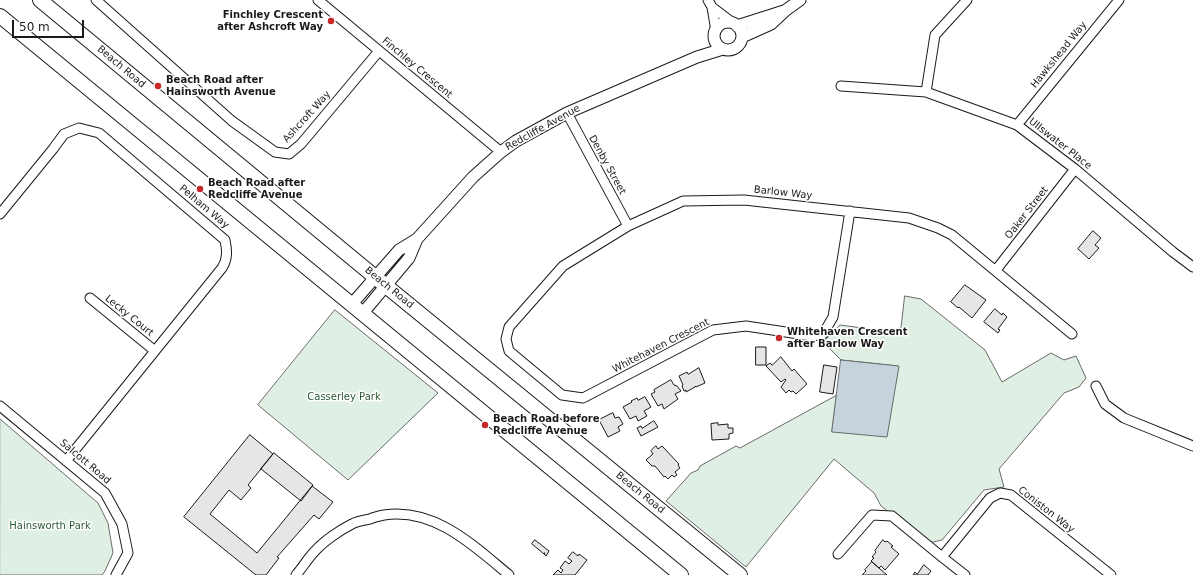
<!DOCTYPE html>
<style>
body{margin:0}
#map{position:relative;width:1193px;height:575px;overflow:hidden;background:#fff;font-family:"DejaVu Sans",sans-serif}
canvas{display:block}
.scale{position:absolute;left:12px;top:20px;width:72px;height:18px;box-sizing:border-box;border:2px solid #1a1a1a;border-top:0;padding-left:5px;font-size:12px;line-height:14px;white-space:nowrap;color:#1a1a1a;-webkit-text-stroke:3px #fff;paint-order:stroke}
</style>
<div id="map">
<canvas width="1193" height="575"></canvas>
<div class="scale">50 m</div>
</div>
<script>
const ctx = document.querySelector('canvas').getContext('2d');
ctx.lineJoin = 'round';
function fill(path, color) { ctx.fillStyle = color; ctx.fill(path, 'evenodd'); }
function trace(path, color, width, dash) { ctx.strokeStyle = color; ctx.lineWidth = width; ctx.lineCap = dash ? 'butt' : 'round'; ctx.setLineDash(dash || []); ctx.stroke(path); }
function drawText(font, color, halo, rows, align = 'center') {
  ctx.font = font + ' "DejaVu Sans",sans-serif'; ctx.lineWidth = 3; ctx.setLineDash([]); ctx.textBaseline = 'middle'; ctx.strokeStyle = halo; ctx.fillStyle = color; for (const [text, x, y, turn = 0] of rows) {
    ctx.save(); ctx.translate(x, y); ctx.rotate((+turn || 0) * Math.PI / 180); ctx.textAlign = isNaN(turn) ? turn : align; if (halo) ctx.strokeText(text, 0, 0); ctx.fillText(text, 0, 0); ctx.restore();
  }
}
const green = new Path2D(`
 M905,296L921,299L985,350L1002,382L1051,353L1064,360L1076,356L1086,378L1079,387L1064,393L999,469L1004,487L984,490L942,540L929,543L881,506L874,493L834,459L746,567L666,501L691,473L698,470L700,466L736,446L740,448L837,395L832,432L898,366L841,360L823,342L840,325L900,333Z
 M335,310L438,393L348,480L258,405Z
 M0,419L98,503L108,523L113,553L105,571L102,575H0Z`);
fill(green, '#e0efe3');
trace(green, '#6a6a6a', 1);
const water = new Path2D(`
 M841,360L899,366L887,437L832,432Z`);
fill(water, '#c6d2dc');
trace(water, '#6a6a6a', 1);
const building = new Path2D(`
 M1093,231L1101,238L1095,245L1099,248L1089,259L1078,249Z
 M965,285L986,300L972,318L959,307L958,308L951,302Z
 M995,309L1002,315L1003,313L1007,317L998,329L1000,330L998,333L984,322Z
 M756,347H766V365H756Z
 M781,357L792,371L794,369L807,384L796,394L793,391L791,392L789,390L786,393L781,387L786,380L785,379L781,382L766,366L770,363L772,365Z
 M824,365L837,367L833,394L820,392Z
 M699,368L705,383L696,387L695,386V387L686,392V390L684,391L682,386L683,385L679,376L687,372L688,374Z
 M671,380L674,385L677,386L681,391L675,394L678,399L664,409L662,404L658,406L651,394L655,392L654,390Z
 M645,397L651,407L644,411L647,416L638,421L636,416L630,419L623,407L632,402L631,401L637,398L638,400Z
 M613,413L615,418L619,417L623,424L618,427L620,431L608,437L599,420Z
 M654,421L658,427L641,436L637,428L641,426L642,428Z
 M718,423V425L728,424V428H733V433L729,434V439L712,440L711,424Z
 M250,435L273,454L248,485L251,488L241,500L229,490L210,514L257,553L312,486L333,502L319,519L314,515L277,557L279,558L266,575H256L184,517Z
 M656,446L658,449L662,446L679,464L678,465L680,468L675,472L677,475L674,477L672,475L668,479L665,476L664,477L655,466H652L646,460L653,454L651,451Z
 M274,453L313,485L301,501L261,469Z
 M535,540L549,551L546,556L544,554L545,553H544V554L532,544Z
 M883,540L885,542L887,541L893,546L891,547L899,554L885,570L881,566L879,568L871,561L874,558L872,557L876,552L875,551Z
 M573,552L578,556L579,554L587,560L575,575H553L558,570L561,573L563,570L560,568L565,561L569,564L572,561L568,558Z
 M872,562L887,575H862L866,571L865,570Z
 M924,565L931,571L928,575H913L915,572L917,574Z`);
fill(building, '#e6e6e6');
trace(building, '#1a1a1a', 1);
const minor = new Path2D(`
 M96,0L232,121L275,152L289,154L301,144L379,51
 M318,0L501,152
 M708,0L712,7L716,31
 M712,7L733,23
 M841,86L926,92L1017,125L1075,169L1173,252L1193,267
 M926,92L935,35L967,0
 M567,113L628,226
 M1017,125L1119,0
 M850,211L833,317L823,334L812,336L746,326L713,330L583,398L562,395L509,351L506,339L509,327L563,266L628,226L683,201L744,200L909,218L938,228L952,235L1072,334
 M0,214L53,149L64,134L79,128L99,133L225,240C227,250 228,259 222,268L66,461
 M996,270L1075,169
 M90,298L155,351
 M1096,386L1105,404L1124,418L1193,446
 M0,406L105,493L122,524L128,553L116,575
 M838,554L872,515L892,516L942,557
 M296,575C303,567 308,558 315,551C324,541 340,530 352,524C357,521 364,520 370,519C374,517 379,516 384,515C434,507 474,546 509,575
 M965,575L942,557L990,498L1000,493L1011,495L1111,575`);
const tertiary = new Path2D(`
 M714 36a14 14 0 1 1 28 0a14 14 0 1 1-28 0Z
 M737,26L784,11
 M742,37L771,24L786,10L800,0
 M351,305L399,250L417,239L473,177L501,152L516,141L567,113L697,57L723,49
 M362,314L409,258L417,239`);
const primary = new Path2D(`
 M40,0L386,286L740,575
 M0,16L681,575`);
trace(minor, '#1a1a1a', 11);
trace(tertiary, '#1a1a1a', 13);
trace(primary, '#1a1a1a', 16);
trace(minor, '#fff', 9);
trace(tertiary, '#fff', 11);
trace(primary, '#fff', 14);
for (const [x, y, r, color] of [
 [331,21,4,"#c62828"],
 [158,86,4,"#c62828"],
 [200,189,4,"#c62828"],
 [779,338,4,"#c62828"],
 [485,425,4,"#c62828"]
]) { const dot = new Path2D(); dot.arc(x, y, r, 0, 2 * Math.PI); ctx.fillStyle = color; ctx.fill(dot); trace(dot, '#fff', 1.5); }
drawText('bold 10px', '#1a1a1a', '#fff', [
 ["Finchley Crescent",323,15,"right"],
 ["after Ashcroft Way",323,27,"right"],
 ["Beach Road after",166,80],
 ["Hainsworth Avenue",166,92],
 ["Beach Road after",208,183],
 ["Redcliffe Avenue",208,195],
 ["Whitehaven Crescent",787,332],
 ["after Barlow Way",787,344],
 ["Beach Road before",493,419],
 ["Redcliffe Avenue",493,431]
], 'left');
drawText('10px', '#1a1a1a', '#fff', [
 ["Hawkshead Way",1059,55,-51],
 ["Beach Road",121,67,40],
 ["Finchley Crescent",417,68,40],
 ["Ashcroft Way",307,117,-48],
 ["Redcliffe Avenue",543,128,-29],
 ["Ullswater Place",1060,144,38],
 ["Denby Street",607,165,61],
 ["Barlow Way",783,193,6],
 ["Pelham Way",204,207,40],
 ["Oaker Street",1027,213,-52],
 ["Beach Road",389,288,39],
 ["Lecky Court",129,316,39],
 ["Whitehaven Crescent",661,346,-27],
 ["Salcott Road",85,462,40],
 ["Beach Road",640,493,39],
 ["Coniston Way",1046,510,38]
]);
drawText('10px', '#2b5a34', '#fff', [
 ["Casserley Park",344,397],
 ["Hainsworth Park",50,526]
]);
</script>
